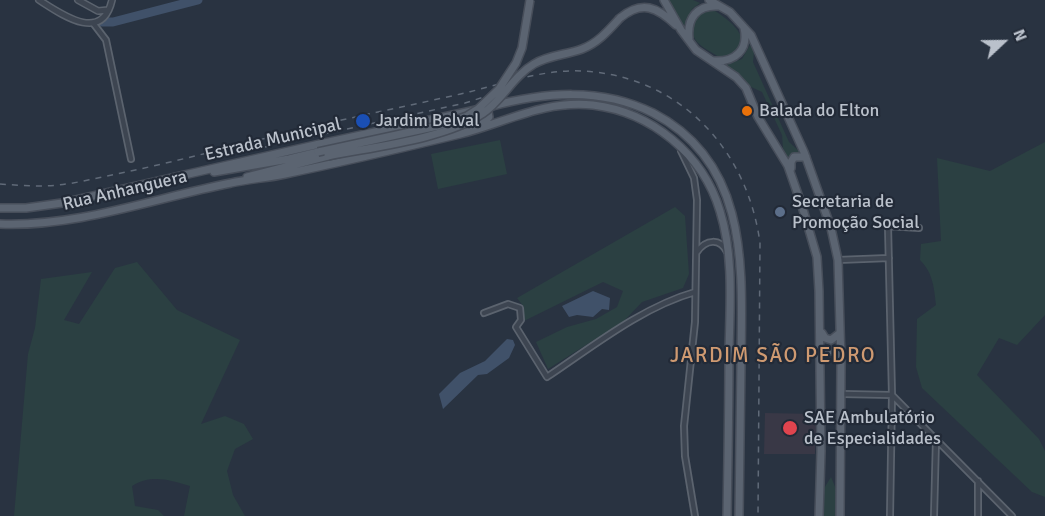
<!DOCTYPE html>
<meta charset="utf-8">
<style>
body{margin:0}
#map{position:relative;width:1045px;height:516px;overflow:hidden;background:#293341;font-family:Signika,sans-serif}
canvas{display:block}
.north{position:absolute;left:973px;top:12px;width:60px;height:60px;-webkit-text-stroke:4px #222a37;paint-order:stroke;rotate:68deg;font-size:16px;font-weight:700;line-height:24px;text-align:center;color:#bac1cb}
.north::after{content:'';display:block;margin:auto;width:21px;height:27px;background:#bac1cb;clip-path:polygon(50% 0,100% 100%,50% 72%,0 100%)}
</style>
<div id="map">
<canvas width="1045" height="516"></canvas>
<div class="north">N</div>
</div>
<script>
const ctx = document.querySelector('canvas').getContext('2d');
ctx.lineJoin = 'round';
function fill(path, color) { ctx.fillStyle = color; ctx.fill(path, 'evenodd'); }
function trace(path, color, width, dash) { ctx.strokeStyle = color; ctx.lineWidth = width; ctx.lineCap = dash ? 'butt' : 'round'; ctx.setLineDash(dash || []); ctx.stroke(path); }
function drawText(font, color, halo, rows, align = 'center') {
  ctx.font = font + ' Signika,sans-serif'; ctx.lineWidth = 4.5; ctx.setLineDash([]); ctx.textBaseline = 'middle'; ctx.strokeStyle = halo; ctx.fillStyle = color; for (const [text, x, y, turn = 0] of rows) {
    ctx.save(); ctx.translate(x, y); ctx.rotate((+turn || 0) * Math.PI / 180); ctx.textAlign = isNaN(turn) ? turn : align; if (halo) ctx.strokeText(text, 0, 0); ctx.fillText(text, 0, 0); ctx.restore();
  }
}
fill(new Path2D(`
 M765,413L816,414L815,454H764Z`), '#393846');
fill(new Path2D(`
 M668,0H693L700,3L692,9L684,26Z
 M710,8C732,20 765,49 719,57C697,43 686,41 698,13Z
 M750,45L754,52L753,62L789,142L800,152L792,154L788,159L783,148L782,135L762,92L749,86L742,77L726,65L742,59Z
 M500,140L507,174L438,189L431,154Z
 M1045,142V315L1017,345L999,338L977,375L1039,439L1045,451V497L1032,492L922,388L916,367L917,319L936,305C934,287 933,273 920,260L921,244L941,241L937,158L990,171Z
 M675,207L685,216L689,274L683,288L642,302L624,321L548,369L536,342L567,327L596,319L617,307L623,291L603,282L524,321V307L517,298Z
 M137,262L177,310L240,340L201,424L225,416L244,424L253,439L235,449L227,471L233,495L245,516H184L190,486C170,480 151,474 132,486L135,506L158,510L164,516H14L28,354L35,328L41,279L92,272L64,320L79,324L115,268Z
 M831,477L836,489V516H823V490Z`), '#2b4042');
fill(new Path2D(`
 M593,291L610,298L609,310L602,309L593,317L577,315L569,317L562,306Z
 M507,339L513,340L515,345L509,358L487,374L478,375L443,409L439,394L460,373L485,361Z`), '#405169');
trace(new Path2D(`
 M102,22H113L198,0`), '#405169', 9);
const minor = new Path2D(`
 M93,23L106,40L131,159
 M681,151L694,178L697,200L695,322L684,426L685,456L695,516
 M697,252C706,239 720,238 727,252
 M838,260L889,258
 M484,313L508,304L520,308L521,320L516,327L547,377C592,347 642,307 695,292
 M842,394L892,395
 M892,395L1012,516
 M890,516L892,395L888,226L919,228
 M934,516L936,439
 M978,516V481`);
const tertiary = new Path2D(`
 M39,0C61,14 102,44 112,0
 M78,0L98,11L108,10`);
const primary = new Path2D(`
 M664,0L681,30L696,50L736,77L746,88L758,117L788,166L802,206L817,257L819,291L821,451L819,516
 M709,0L730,12L751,35L804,152L831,228L838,260L841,361L840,516
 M620,18C642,0 657,7 676,25
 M689,38C687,18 697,5 718,6
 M714,61C735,62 749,50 744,28
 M489,107C544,92 601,87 653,113C750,163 742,269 741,362C740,413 740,465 739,516
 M479,127L489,117L488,112L482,109
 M791,168V162L794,157H806
 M214,172L289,159L318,152
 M247,177L328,156
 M0,208H26L62,203L315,145L476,110
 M0,224C79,227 154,198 231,183C248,179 267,178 285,174C343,162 402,148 460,134C507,122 543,100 593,105C651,112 703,154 720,211C734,256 730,305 729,352C729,407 728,461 727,516
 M822,333L825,338L831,340L840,333
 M822,359L825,352L830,350L837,353L840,359`);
trace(minor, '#5b636e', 8);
trace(tertiary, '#5b636e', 8);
trace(primary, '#474e5a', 10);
trace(minor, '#3d4551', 4.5);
trace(tertiary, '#3d4551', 5);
trace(primary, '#5b6471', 7);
trace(new Path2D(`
 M265,147L465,103L487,96
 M0,184C13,185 27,186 41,186C66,186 92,179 117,174C169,163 219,150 271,137C332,121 394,109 456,95C502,85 546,66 594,72C686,82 748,154 760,243L758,516`), '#606a78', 1.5, [6, 6]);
const primaryBridge = new Path2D(`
 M318,152L438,126L467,116L478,109L499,89L516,63L522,48L530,0
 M328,156C372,147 446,139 482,114C502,101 513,76 534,64C549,55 566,55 582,49C598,43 609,30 620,18`);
trace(primaryBridge, '#474e5a', 10, []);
trace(primaryBridge, '#5b6471', 7);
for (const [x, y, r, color] of [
 [747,111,6,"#e8710a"],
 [363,121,8,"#1a4fb4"],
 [780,212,6,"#5c6f8a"],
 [790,428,8,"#e0444e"]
]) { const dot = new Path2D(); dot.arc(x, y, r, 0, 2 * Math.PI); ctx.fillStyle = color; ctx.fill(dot); trace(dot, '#222a37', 2); }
drawText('18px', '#bac1cb', '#222a37', [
 ["Balada do Elton",759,111],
 ["Jardim Belval",376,121],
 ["Secretaria de",792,202],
 ["Promoção Social",792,223],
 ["SAE Ambulatório",804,418],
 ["de Especialidades",804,439]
], 'left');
drawText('18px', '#bac1cb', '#222a37', [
 ["Estrada Municipal",273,140,-13],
 ["Rua Anhanguera",125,191,-13]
]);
ctx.letterSpacing = '1.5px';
drawText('21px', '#cf9a71', '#222a37', [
 ["JARDIM SÃO PEDRO",773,356]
]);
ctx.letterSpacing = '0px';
</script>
